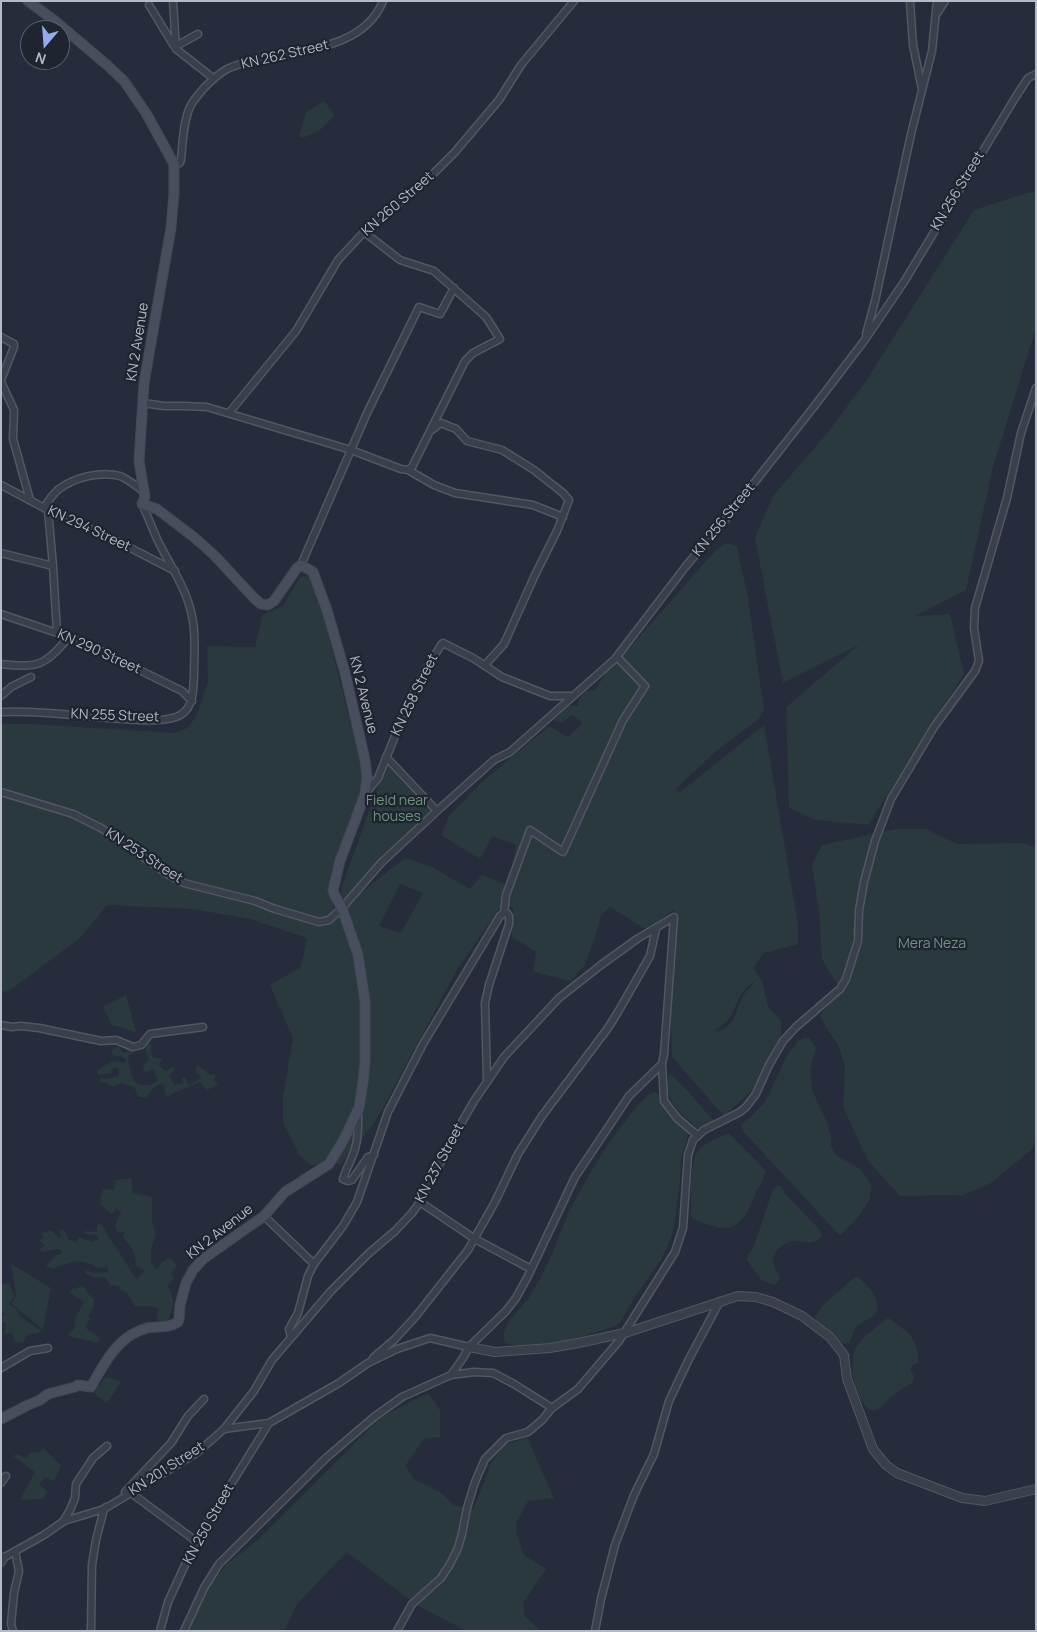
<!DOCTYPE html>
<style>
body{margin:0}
#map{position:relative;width:1037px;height:1632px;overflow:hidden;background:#262c3b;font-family:Manrope,sans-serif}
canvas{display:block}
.frame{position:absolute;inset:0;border:2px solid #b5bac6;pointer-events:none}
.north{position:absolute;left:20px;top:20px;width:50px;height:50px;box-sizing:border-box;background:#1e2430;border:1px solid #5a606c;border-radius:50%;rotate:198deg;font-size:14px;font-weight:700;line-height:20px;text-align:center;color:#b5bac6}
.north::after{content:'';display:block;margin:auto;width:18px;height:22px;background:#92acee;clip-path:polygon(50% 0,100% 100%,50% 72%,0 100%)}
</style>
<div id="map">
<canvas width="1037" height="1632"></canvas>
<div class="frame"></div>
<div class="north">N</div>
</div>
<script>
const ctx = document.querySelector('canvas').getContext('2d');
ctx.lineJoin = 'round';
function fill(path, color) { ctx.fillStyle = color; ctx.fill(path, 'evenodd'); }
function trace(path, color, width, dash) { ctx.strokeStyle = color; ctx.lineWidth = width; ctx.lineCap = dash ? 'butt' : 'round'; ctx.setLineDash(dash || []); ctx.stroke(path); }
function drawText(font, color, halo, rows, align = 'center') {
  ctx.font = font + ' Manrope,sans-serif'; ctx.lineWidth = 4.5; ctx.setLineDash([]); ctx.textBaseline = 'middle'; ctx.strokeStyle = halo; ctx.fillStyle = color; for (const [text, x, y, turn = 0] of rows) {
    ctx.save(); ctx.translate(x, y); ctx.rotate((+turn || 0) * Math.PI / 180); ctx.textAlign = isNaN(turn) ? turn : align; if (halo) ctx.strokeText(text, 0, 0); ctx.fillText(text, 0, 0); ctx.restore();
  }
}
fill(new Path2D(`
 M324,101L335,115L320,130L303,138L299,136L306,112Z
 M1036,192V328L993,467L966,590L915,616L950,614L964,674L868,825L816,820L789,808L786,707L859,645L783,683L755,538L773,496L825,436L866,381L974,210L1027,193Z
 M726,543L737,546L748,598L764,710L759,719L715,752L675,790L679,793L764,725L798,924V944L764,953L753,968L762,981L768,1006L781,1021V1036L772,1050L755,1088L724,1116L672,1057L670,1001L678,915L673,910L659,922L645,929L610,907L601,915L595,938L584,966L570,981L533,972L536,952L512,937L513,907L500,908L458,968L376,1121L341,1164L311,1165L300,1156L283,1123V1096L293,1039L270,985L301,967L307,938L250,919L193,909L107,905L80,938L9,991L1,992V724H31L175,733L187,728L196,717L208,682L207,646L255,647L262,615L283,606L300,577L312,576L318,594L363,773L361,790L330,875L334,914L405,858L432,867L470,889L482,875L508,885L516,845L493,836L480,859L441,835L449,816L482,782L549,726L568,737L579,727L582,722L571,715L563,723L553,720C560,712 567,703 578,706L579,699L586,691H595L606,672L625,653L716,550ZM400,884L423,893L401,933L379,926ZM753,982V984C751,987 747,990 745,993C733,1010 741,1021 718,1032L714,1030C740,1019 731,997 753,982Z
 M387,762L434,810L348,896L341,899L342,886Z
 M896,829H926L957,844L1024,843L1036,848V1142L1031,1150L991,1183L963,1195L900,1196L868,1161L843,1107L845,1067L838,1044L828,1031L820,1016L840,989L822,959L819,912L812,864L822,845Z
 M126,995L136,1032L112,1025L103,1007Z
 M805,1037L809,1038L816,1047L810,1071L812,1090L826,1120L831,1135V1146L836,1155L860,1169L871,1184L870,1199L859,1216L840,1236L742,1130L741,1124L751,1117L765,1102L788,1054L798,1041Z
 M150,1038L152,1057L163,1059L159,1065L166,1071L172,1067L175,1069L169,1075L174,1085L183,1083L182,1078H185L189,1085L201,1078L195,1070L198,1065L210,1075L213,1074L216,1076L213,1079L218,1085L207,1090L200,1082L178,1091L167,1097L164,1091L165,1087L162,1083L151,1090L147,1097H139L134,1087L122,1083L113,1087L106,1082L101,1083L100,1078L107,1079L119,1076L118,1068L117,1067L112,1069L111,1073L98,1075V1070L112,1061L125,1063L126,1059L121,1056L114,1057L111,1050L119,1046L123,1053L127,1052L128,1048L132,1049L133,1053L128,1056C129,1066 130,1076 137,1084C146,1086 152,1086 158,1080L153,1069L145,1072L143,1067H142L149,1059L142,1041Z
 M669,1073L687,1090L714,1121L698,1129C678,1110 664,1103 669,1073Z
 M655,1092L660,1096C663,1110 678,1122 688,1132L686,1143L681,1157L680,1180L674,1228L670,1240L661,1260L636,1295L620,1323L613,1327L572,1339L549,1343L517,1346L506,1343L503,1337L506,1325L528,1299L540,1279L553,1252L569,1211L593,1168L608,1144L637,1106L648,1095Z
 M729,1133L766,1171C764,1179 760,1185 756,1192C747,1214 740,1234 713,1226C704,1224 698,1222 691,1217C691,1202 689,1163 698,1151C706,1141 718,1138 729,1133Z
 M131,1178L133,1193L152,1197V1222L155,1233L151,1252V1262L157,1270L161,1263L170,1257L177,1266L171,1273L174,1279L167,1286C177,1302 174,1306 167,1323L157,1321L158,1308L149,1306H135L126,1292L120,1289L119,1286L110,1285L105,1277H93L85,1273L86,1270L92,1273L108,1272V1267C93,1270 97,1265 85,1262C74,1260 62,1265 53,1269L46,1266L56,1255L62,1254V1251L57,1249L42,1252L40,1249L45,1245L39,1241L43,1237L41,1233L51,1230L59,1238L61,1236L60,1230H64L69,1240L78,1243V1237L92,1242L99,1239L97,1235L85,1234V1231L97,1232V1225L101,1224L136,1279L145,1271L136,1265L134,1251L123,1237L124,1232H117L115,1226L121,1213L117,1208L112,1214L100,1204L103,1189L114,1190L116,1180Z
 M776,1185L781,1186L785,1194L819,1229L822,1234L821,1238C810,1246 805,1241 794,1241C784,1241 773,1252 773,1262C774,1267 777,1272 780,1277L778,1282L774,1285L762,1281L747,1260L749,1253L754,1246L772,1192Z
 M11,1264L51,1288L43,1330L12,1304L16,1296Z
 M855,1277H859C866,1285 885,1302 875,1314C871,1319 863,1320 858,1325C853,1330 853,1337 849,1343C837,1348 817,1328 815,1317L823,1305Z
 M1,1284H10L14,1297L9,1304L16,1309L21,1317L43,1332L30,1334L25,1338L24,1342H15L12,1333L4,1334L6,1323H1V1318L5,1314L1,1312Z
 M80,1286L85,1288L86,1292L94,1299V1306L88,1316L90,1319L85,1326C89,1333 96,1333 101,1339L98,1343L68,1336L69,1332L73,1330L76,1325L74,1323C75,1315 81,1310 84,1302L70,1293L73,1288L76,1289Z
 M888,1318C907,1331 920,1338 918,1363L913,1365L910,1370L914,1376L913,1382L892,1396L879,1409L873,1411C855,1404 847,1364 856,1347C862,1337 879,1325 888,1318Z
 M106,1377L121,1382L107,1403L93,1393Z
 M428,1393L440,1410V1437L424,1439L405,1466L414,1479L440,1492L454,1505L473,1510L492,1461L504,1446L527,1437L554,1498L528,1501L516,1523L517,1535L524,1555L546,1569L523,1603L525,1616L541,1631H466L415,1604L347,1552L298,1603L284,1631H187L212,1583L228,1563L258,1540L381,1417Z
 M43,1447L61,1466L54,1481L45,1477L39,1484L47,1492L43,1499L20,1500L35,1472L13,1456L17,1454L25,1458L32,1452L39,1453Z`), '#29393d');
const minor = new Path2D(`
 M173,1L176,49L213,78
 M910,1L913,45L922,89
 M149,5L174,46
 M936,15L945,1
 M176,46L198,34
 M174,164L180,163L181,159C183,142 183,122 190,107C193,100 199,94 204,88C211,81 218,74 227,69C275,47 360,59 383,1
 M866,334L875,301L911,134L932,51L937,1
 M1,337L14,344V347L1,380
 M1,382L14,410L13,439L30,500
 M143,403L164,406H184L207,407L351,450L401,469L408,470L412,467L465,361L473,353L500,339L486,317L434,271L400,260L364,232
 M229,413L296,331L338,260L364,232L432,175L455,152L499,100L521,65L574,1
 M432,430L441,423L456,429L467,441L502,450L534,470L563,493L569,500L557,531L535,575L504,644L485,665
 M408,470L434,485L455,493L533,505L563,517
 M1,485L48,510L117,541L175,571
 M44,508C48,501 53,494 59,489C75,477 101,471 120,476C128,479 136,486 143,491
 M48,510L53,566
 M1,553L53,566L57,633
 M301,565L367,413L419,307L440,314L454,288
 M1,614L57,633L95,648L182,691L192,701
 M1,664C39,668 44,666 69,637
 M1,696L11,687L31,677
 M1,712C42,710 83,717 123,719C139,720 160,722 176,717C194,711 193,691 194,675C194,658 196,639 193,622C189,591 170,566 157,539C152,527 147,515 142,504
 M386,757L437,811
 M1,792L73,814L101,828L169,875L184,883L255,901L275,909L319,922L329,920L342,908L381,863L437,811L494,760L510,752L615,659L686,566L725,520L816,404L864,341L904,282L1015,98L1028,78L1036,74
 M366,793L378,778L404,714L424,673L441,645L443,643L473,658L502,677L550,696H573
 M504,913L506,895L530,830L563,852L623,720L645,686L617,657
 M1,1025L12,1027L21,1026L39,1028L101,1041L116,1040L133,1047L141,1045L150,1034L203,1027
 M662,1064L664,1101L677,1118L698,1136
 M358,1112C358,1125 359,1136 355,1149C352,1159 346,1169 343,1179L348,1181L352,1180L368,1157L374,1155
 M420,1202L475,1239L531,1269
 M264,1216L314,1264
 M291,1337L289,1329L298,1313L308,1276L314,1264L343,1226L357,1202L388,1112L423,1044L500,916L504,913H507L509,916V924L489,985L485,1003L487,1080
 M373,1358L395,1339L416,1316L468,1250L495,1202L518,1154L542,1116L608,1028L618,1012L650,956L656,929
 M1,1368L30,1351L48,1348
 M224,1429L254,1391L272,1360L331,1291L368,1254L395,1231L412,1213L420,1202L455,1134L474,1101L504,1057L559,998L601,965L637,939L674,917L664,1054L662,1064L629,1096L575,1177L528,1276L516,1298L506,1311L469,1347L463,1358L451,1375
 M1,1483L6,1476
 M64,1520L70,1510L75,1498L76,1484L93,1458L107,1446
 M196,1541L131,1493L125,1492L171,1443L188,1416L204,1399
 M3,1558L44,1535L64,1521L104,1509L131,1493L198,1452L224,1429L269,1423L339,1383L368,1363L397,1349L430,1338L469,1347
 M13,1631L11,1624L14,1593L19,1571L15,1551
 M91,1631L92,1565L96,1540L104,1509L106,1507
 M160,1631L168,1602L196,1541L269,1423
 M184,1631L204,1588L219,1564L326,1458L374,1417L402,1397L451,1375L474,1372L493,1373L514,1384L552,1408L578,1389L619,1341L675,1252L683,1228L688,1155L693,1140L704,1130L740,1112L746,1107L756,1094L769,1065L783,1041L796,1027L840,989L846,979L858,941L859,911L864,882L875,841L891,799L934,727L975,671L979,661L974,628L975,608L1007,498L1021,433L1036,388
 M397,1631L412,1604L441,1578L450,1564L458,1548L462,1534L467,1508L475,1482L485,1459L506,1438L528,1432L542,1420L552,1408
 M595,1631L601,1599L615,1545L634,1495L654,1454L669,1401L689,1359L720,1301`);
const tertiary = new Path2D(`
 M469,1347L495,1352L550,1348L578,1343L625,1333L738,1296L756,1297L773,1302L802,1316L830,1337L844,1355L847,1379L873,1449L886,1465L897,1473L962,1498L985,1501L1036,1489
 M1,1557L3,1558L1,1562`);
const secondary = new Path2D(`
 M1,1419L26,1406L40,1400L48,1394L75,1387L78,1385L91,1387C104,1363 119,1335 147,1328C157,1326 168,1329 178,1322L179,1319L180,1305L186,1283L193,1270L203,1259L264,1216L285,1192L329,1164L343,1141L359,1108L363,1082L365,1062V1001L358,955L342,908L335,896L333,890L340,861L365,794L367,777L365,760L345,673L327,610L313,572L301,565L297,568L274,601L268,605L261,604L254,598L214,555L195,538L157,509L142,504L145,497L139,461L144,383L171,228L174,193V164L146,113L124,81L107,65L55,21L28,1`);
trace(minor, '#515763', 9);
trace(tertiary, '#515763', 10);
trace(secondary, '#424854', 11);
trace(minor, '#393f4b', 6);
trace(tertiary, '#393f4b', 8);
trace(secondary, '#484e5e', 9);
drawText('14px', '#b5bac6', '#1e2430', [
 ["KN 262 Street",285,55,-13],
 ["KN 256 Street",958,191,-59],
 ["KN 260 Street",398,204,-41],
 ["KN 2 Avenue",138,342,-81],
 ["KN 256 Street",724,520,-51],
 ["KN 294 Street",89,529,25],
 ["KN 290 Street",99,652,24],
 ["KN 2 Avenue",363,695,76],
 ["KN 258 Street",415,695,-64],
 ["KN 255 Street",115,716,2],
 ["KN 253 Street",144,856,33],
 ["KN 237 Street",440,1163,-62],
 ["KN 2 Avenue",220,1232,-38],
 ["KN 201 Street",167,1469,-33],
 ["KN 250 Street",209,1524,-61]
]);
drawText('14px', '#6e957b', '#1e2430', [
 ["Field near",397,801],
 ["houses",397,817],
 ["Mera Neza",932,944]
]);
</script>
